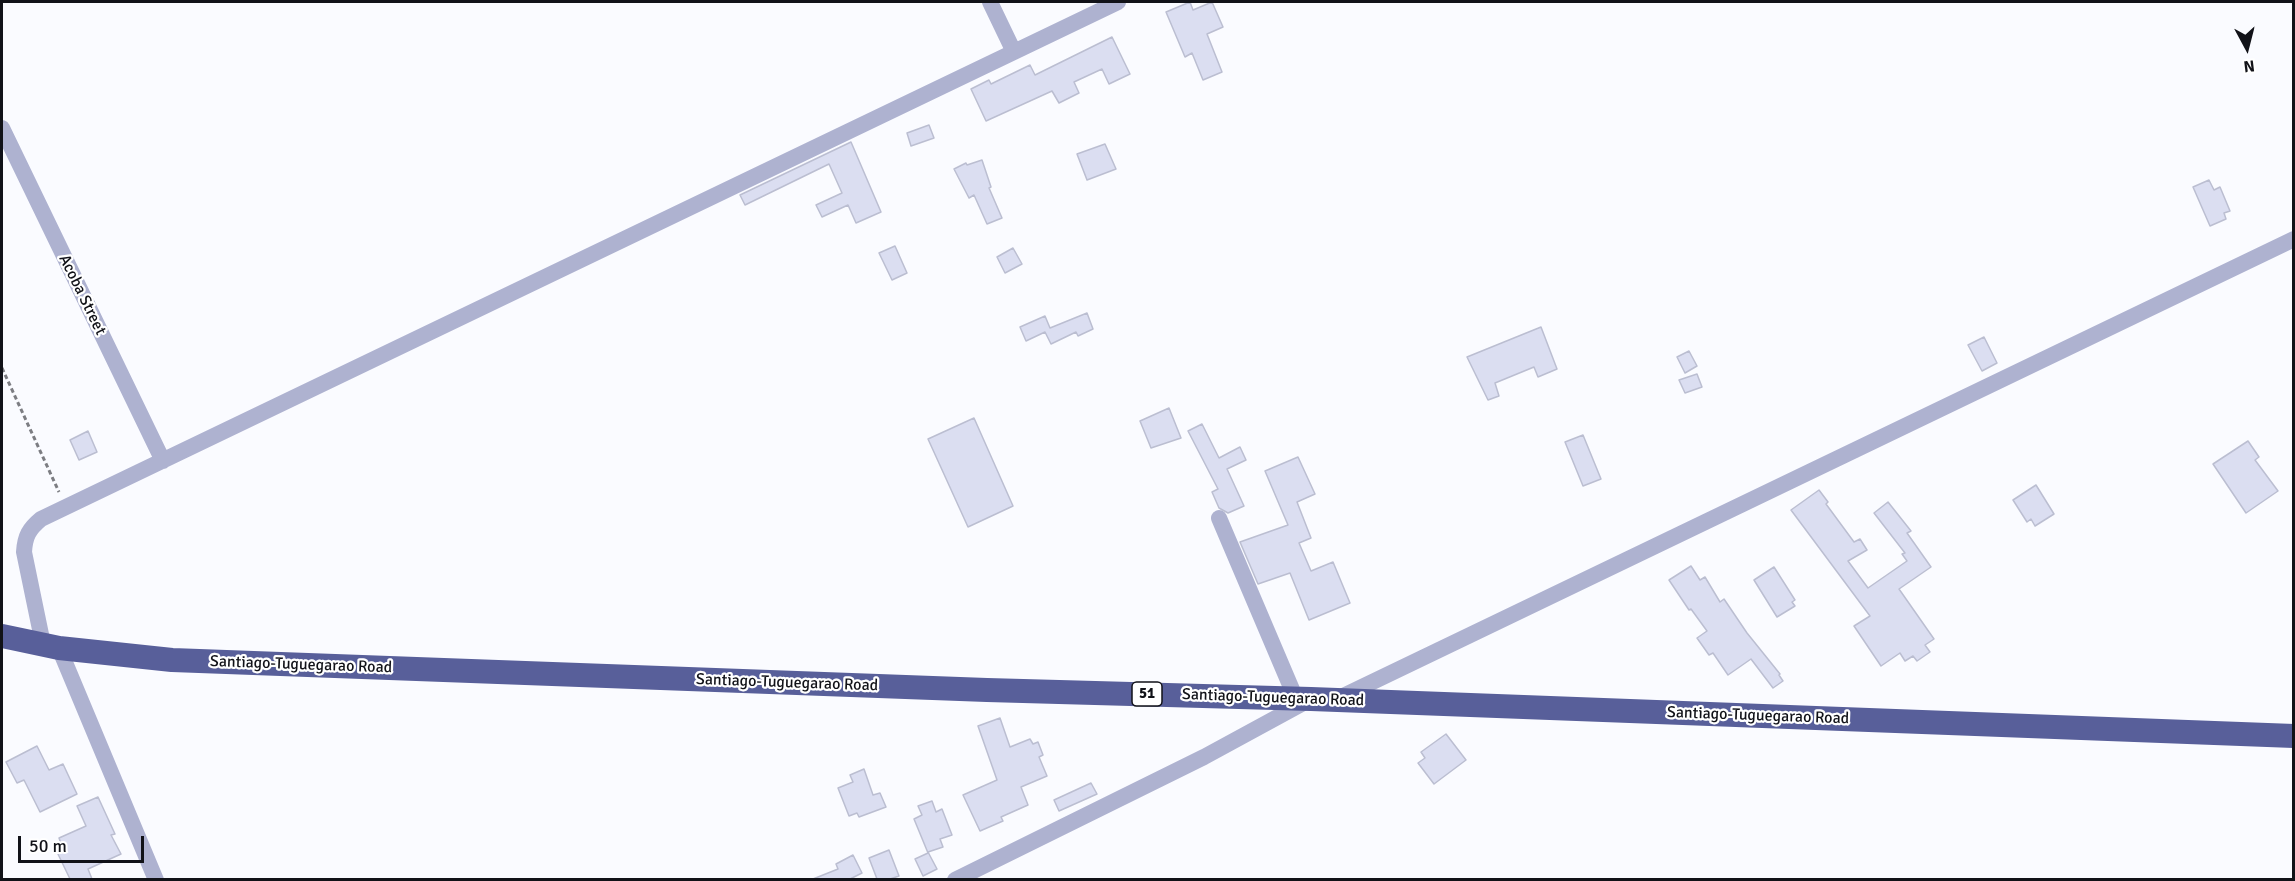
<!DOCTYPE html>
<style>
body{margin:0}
#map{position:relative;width:2295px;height:881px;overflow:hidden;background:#fafbff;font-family:Signika,sans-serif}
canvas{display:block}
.frame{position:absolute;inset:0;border:3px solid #111218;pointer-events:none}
.north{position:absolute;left:2217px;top:18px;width:60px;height:60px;-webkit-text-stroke:4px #fff;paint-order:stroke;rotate:173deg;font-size:16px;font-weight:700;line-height:24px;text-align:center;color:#111218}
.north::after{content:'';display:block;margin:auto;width:21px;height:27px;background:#111218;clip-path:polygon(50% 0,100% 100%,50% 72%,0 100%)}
.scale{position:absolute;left:18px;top:836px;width:126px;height:27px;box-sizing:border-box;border:3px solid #111218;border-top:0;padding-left:8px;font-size:18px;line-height:21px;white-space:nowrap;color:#111218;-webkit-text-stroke:4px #fff;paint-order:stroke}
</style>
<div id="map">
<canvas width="2295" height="881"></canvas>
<div class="frame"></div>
<div class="north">N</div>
<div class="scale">50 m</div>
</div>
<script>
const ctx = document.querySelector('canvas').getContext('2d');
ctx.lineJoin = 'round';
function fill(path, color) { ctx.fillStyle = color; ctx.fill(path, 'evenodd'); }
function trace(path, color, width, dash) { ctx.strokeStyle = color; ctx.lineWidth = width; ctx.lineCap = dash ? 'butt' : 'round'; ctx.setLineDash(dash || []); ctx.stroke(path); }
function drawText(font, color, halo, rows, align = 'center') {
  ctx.font = font + ' Signika,sans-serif'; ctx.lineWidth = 4.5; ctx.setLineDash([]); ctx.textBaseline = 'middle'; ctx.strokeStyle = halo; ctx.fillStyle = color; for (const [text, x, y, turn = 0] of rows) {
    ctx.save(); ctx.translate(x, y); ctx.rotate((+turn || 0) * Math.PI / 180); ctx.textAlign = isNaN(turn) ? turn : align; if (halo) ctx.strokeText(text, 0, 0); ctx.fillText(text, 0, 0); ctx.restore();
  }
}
const building = new Path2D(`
 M1190,2L1193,10L1212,2L1223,27L1207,34L1222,72L1203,80L1192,53L1185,57L1166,12Z
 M1112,37L1130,74L1109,84L1102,69L1074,82L1079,93L1059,103L1052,91L986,121L971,89L989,80L991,84L1030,65L1035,75Z
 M929,125L934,138L911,146L907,133Z
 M851,142L881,212L856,223L848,205L822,217L816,205L842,193L829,164L745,205L740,195Z
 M1105,144L1116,169L1087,180L1077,154Z
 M982,160L991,187L989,188L1002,218L987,224L974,195L969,198L954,169L966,163L967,165Z
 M2209,180L2214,190L2220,187L2230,211L2224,213L2226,219L2210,226L2193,187Z
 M895,246L907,273L892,280L879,253Z
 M1013,248L1022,264L1005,273L997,257Z
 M1087,313L1093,329L1078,336L1076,332L1051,344L1045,332L1026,341L1020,327L1045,316L1050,328Z
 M1541,327L1557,369L1538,377L1534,367L1495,383L1499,396L1488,400L1467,357Z
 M1984,337L1997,363L1982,371L1968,345Z
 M1689,351L1697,366L1685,373L1677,357Z
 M1697,374L1702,387L1685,393L1679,380Z
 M1169,408L1181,438L1151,448L1140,421Z
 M974,418L1013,506L968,527L928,439Z
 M1202,424L1219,458L1240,447L1246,460L1227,469L1244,506L1228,513L1219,508L1212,492L1218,489L1188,431Z
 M88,431L97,452L79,460L70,440Z
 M1583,435L1601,479L1583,486L1565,442Z
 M2248,441L2259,457L2255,460L2278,491L2246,513L2213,464Z
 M1298,457L1315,494L1297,502L1311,538L1299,543L1311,571L1333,562L1350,603L1309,620L1290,573L1258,584L1240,542L1288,525L1265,471Z
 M2036,485L2054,514L2035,526L2031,519L2027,522L2013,500Z
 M1819,490L1828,502L1826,504L1854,542L1860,539L1867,550L1848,561L1868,588L1907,561L1902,554L1905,553L1874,513L1888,502L1911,531L1907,533L1931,567L1899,589L1934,639L1925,645L1930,652L1917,661L1913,656L1905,661L1900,653L1881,666L1854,626L1870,616L1791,510Z
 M1691,566L1700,580L1705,577L1720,602L1724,599L1747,633L1780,674L1779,675L1783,681L1773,688L1751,659L1728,675L1713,653L1709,655L1697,638L1707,631L1691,609L1689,610L1669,580Z
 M1774,567L1795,600L1792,602L1795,606L1777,617L1754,580Z
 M1000,718L1010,747L1030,739L1033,744L1038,742L1043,755L1039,757L1047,776L1021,787L1028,805L1001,817L1003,821L980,831L963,795L997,780L978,726Z
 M1446,734L1466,760L1434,784L1418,763L1425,758L1421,752Z
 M37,746L49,770L63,764L77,794L40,812L24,780L17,783L6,762Z
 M864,769L873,795L880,793L886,807L859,817L857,813L849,816L838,788L853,782L850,775Z
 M1091,783L1097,794L1059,811L1054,800Z
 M98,797L115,834L111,835L121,854L88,869L92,879H70L57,852L63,849L59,838L86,826L77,806Z
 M932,801L936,812L942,809L952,835L940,839L943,847L928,852L937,869L923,876L915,859L928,853L914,819L922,815L918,806Z
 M889,850L899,876L890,879H877L869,858Z
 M853,855L862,873L850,879H813L838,869L836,864Z`);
fill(building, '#dbdef1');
trace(building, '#bbbed1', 1.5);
trace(new Path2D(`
 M2,368L59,492`), '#7c7d82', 3, [4.5, 3]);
trace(new Path2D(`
 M990,2L1014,52
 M2,128L163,461
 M1219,518L1296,699
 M43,644L24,552C25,536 29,529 41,519L1118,2
 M59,648L156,880
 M1337,699L2294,239
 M955,880L1204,757L1307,701`), '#aeb2d0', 16);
trace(new Path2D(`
 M2,636L59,648L172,660L987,690L1311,699L2294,736`), '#585f9a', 24);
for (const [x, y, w] of [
 [1147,694,30]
]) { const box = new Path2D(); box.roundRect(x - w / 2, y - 12, w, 24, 4.5); ctx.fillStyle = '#fff'; ctx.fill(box); trace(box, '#111218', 1.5); }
drawText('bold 15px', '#111218', null, [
 ["51",1147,694]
]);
drawText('16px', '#111218', '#fff', [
 ["Acoba Street",82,295,64],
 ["Santiago-Tuguegarao Road",301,665,2],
 ["Santiago-Tuguegarao Road",787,683,2],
 ["Santiago-Tuguegarao Road",1273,698,2],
 ["Santiago-Tuguegarao Road",1758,716,2]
]);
</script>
